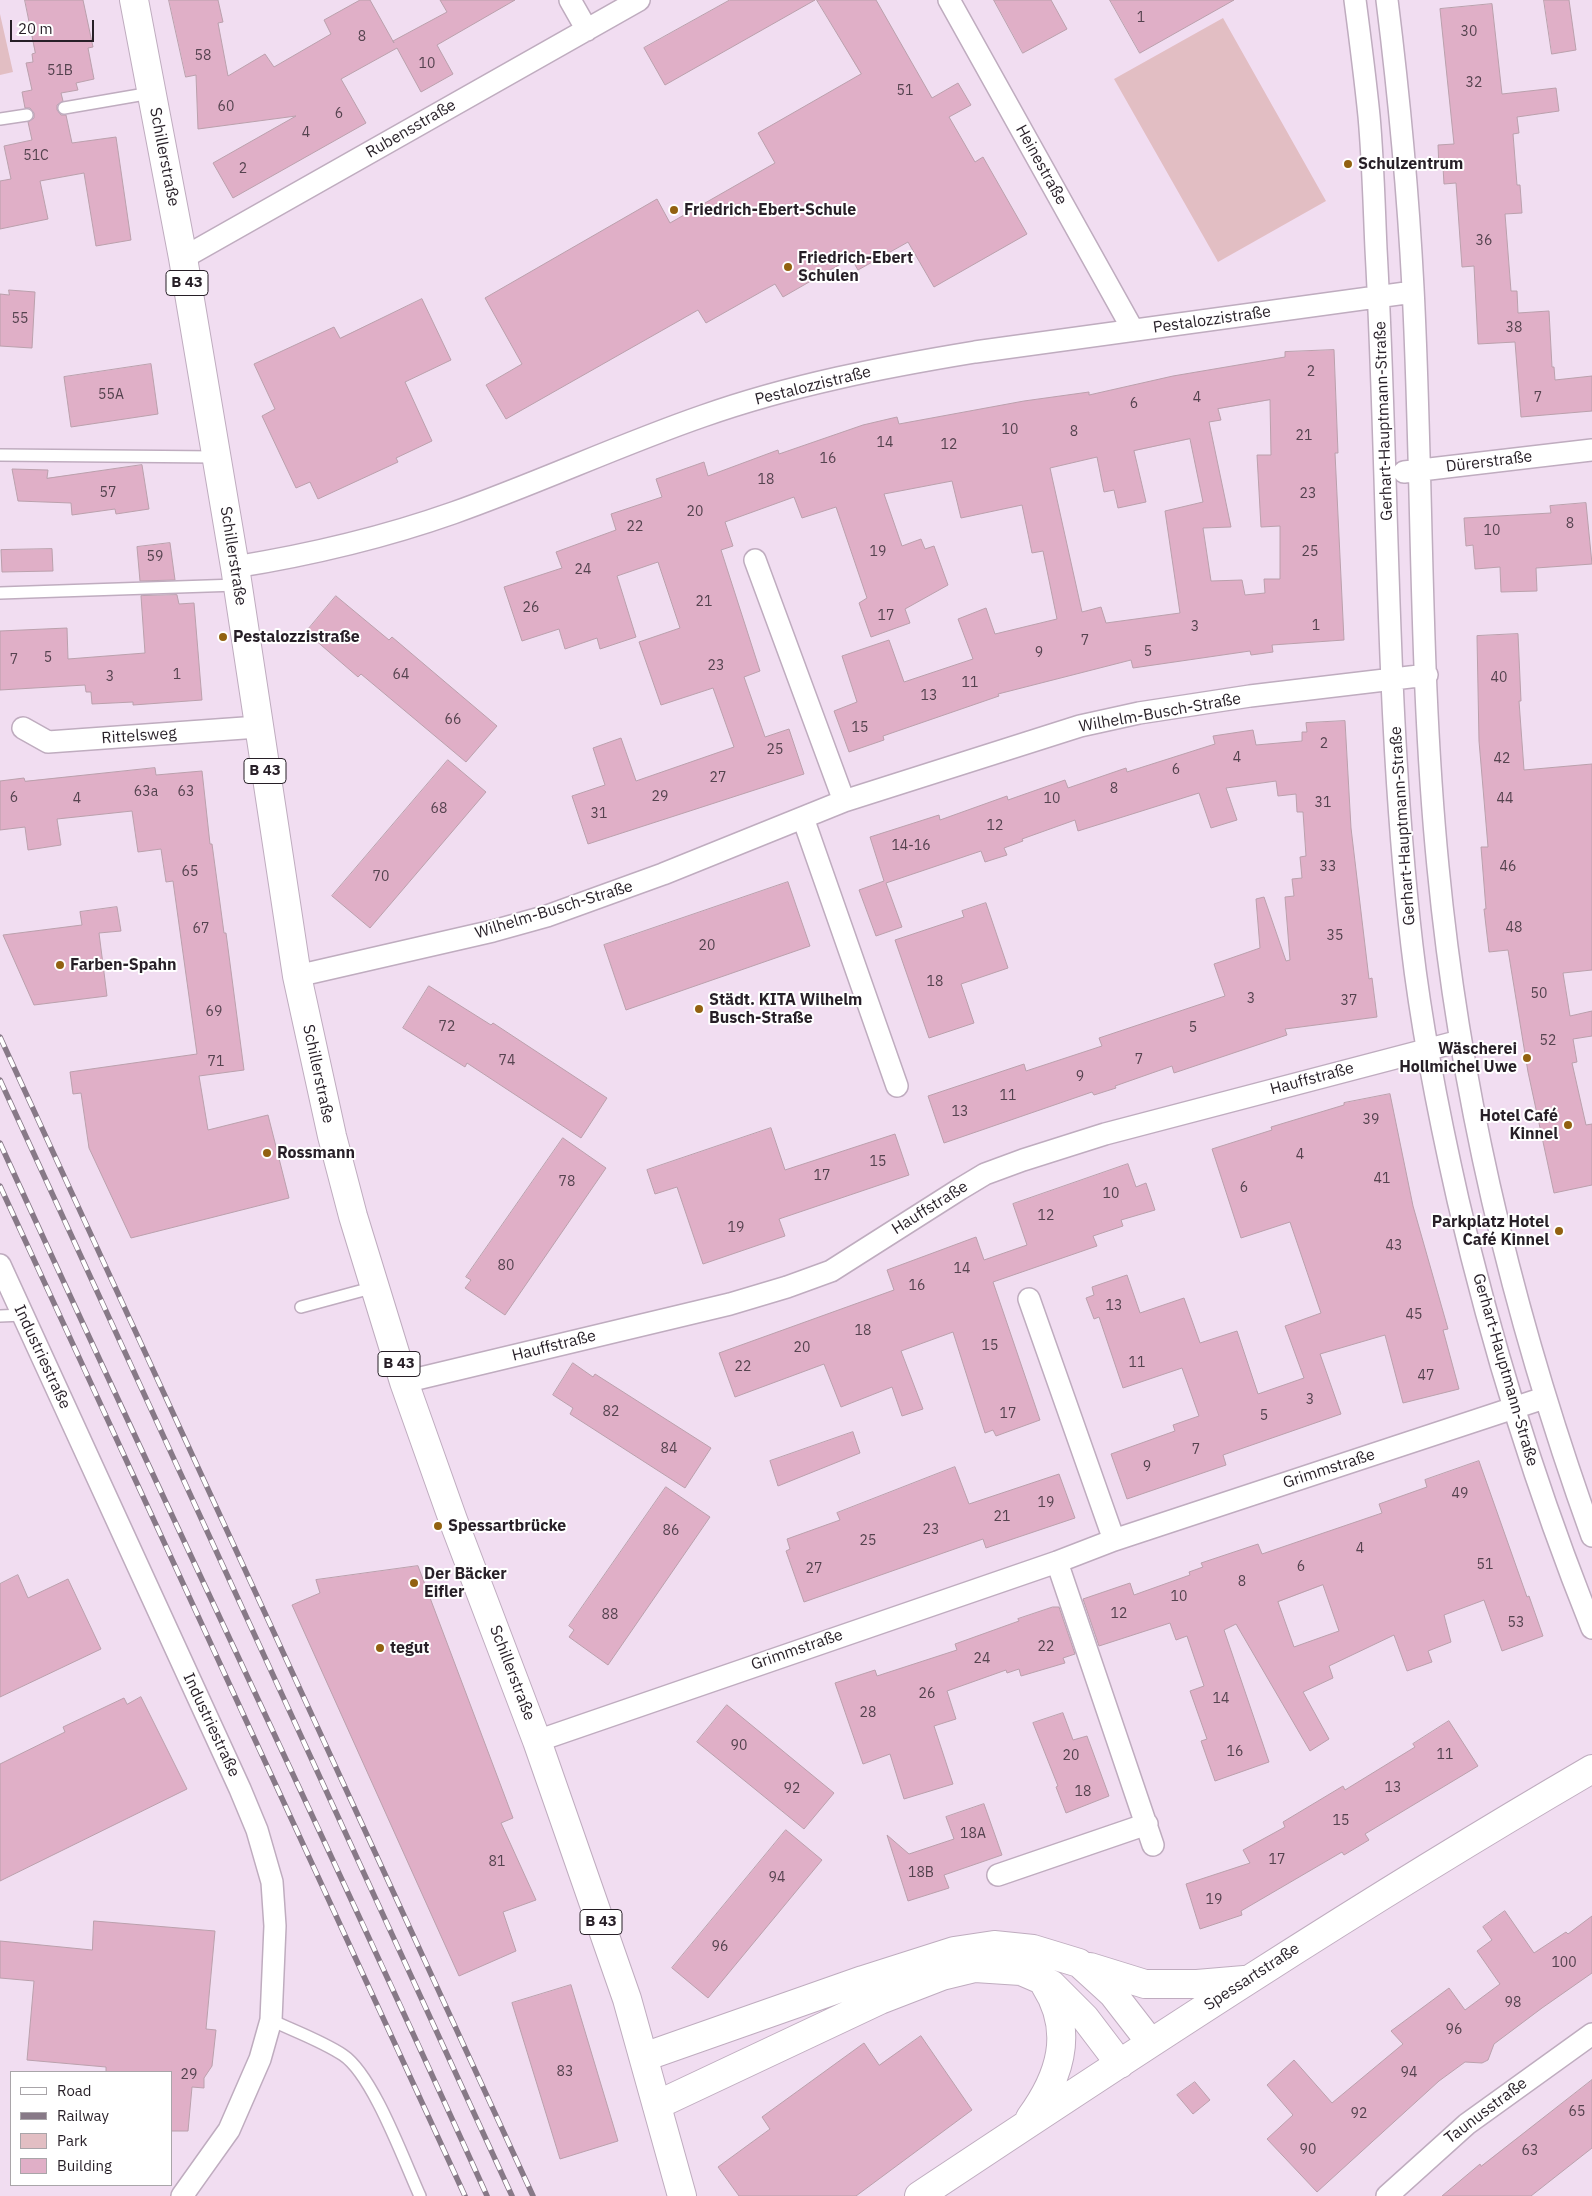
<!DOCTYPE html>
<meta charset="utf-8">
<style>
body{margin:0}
#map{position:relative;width:1592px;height:2196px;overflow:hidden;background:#f1ddf1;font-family:"IBM Plex Sans",sans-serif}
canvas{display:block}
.legend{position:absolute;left:10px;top:2071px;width:162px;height:115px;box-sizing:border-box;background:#fff;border:1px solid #a9a5a9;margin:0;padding:6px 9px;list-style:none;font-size:15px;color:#271f27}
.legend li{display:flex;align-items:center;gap:10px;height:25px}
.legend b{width:25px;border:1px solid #a9a5a9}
.scale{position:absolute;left:10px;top:20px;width:84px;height:22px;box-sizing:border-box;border:2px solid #271f27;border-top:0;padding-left:6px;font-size:15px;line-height:18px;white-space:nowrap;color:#271f27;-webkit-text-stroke:4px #fff;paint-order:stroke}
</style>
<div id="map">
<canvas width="1592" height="2196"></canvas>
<ul class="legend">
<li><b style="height:6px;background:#fff"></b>Road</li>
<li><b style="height:6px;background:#877987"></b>Railway</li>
<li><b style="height:14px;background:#e2bec3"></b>Park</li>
<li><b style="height:14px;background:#e0afc7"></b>Building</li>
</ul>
<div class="scale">20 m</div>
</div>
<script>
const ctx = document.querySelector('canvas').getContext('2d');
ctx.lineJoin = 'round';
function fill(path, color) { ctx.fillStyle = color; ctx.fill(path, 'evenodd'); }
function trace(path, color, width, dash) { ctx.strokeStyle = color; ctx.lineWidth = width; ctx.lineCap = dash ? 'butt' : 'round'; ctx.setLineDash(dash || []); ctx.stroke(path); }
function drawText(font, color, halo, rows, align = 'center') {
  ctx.font = font + ' "IBM Plex Sans",sans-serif'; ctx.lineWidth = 4; ctx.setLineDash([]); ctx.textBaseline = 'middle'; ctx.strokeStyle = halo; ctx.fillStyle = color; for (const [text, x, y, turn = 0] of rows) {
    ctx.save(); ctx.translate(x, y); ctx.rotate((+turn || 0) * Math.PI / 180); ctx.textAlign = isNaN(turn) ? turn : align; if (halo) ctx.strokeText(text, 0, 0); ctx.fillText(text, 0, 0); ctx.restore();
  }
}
fill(new Path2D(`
 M0,14L13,72L0,75Z
 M1223,18L1326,201L1218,262L1114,79Z`), '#e2bec3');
const building = new Path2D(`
 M25,0H83L93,47L88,48L94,79L76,83L78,90L61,93L63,101L57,105V110L61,115H66L72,143L116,137L131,240L96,246L84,173L40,181L48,219L0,229V181L11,179L4,146L32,140L28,122L34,118V113L30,108H25L22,92L32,90L26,63L33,62L32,54L35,53Z
 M169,0H218L223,22L218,23L228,76L265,54L274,67L331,34L324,20L360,0H370L394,43L393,41L447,12L440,0H515L437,45L453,74L421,92L397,48L341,79L366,123L233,198L213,163L296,116L198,129L196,75L186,77Z
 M730,0H815L665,85L644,48Z
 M817,0H876L932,98L958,83L971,105L949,117L975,162L983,157L1027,234L934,287L908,242L858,270L851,258L783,297L775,284L706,323L698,310L506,419L486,385L522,364L485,298L657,199L670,223L775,163L758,133L861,74Z
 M994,0H1051L1067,29L1023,53Z
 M1110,0H1234L1140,53Z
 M1544,0H1569L1576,50L1552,54Z
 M1492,4L1502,94L1556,88L1559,111L1517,117L1519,133L1513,134L1517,185H1520L1522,213L1505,214L1511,291H1517L1518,313L1549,311L1552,367H1554L1555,380L1592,376V411L1521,417L1515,342L1478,344L1474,266L1462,267L1456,183L1444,184L1443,167L1439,168L1438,145L1454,144L1440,9Z
 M9,290L35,292L32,348L0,346V294L9,295Z
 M422,299L451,360L405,382L432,441L396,458L398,462L318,499L310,482L296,488L262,416L275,409L254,364L334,327L340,338Z
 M1334,350L1338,453H1335L1344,640L1272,645L1273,652L1251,655L1250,651L1133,668L1131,660L998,694L999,696L883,736L884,740L849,752L834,711L857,702L842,656L889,640L904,682L973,659L958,619L986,608L995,634L1057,619L1043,551L1032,553L1022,505L961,518L952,481L884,494L902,546L921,539L925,549L934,546L948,585L905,609L910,623L871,637L859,603L867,598L836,507L802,518L794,497L725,522L733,546L721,550L760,671L744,677L765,737L789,729L804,774L588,844L572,796L605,785L593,748L621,738L636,781L734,747L713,688L661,705L639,642L680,628L658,562L617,576L636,637L600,649L597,638L565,649L559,629L522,641L504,587L562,568L556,552L616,530L611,514L662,497L656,479L704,462L708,476L778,450L779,454L863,425L897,417L899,424L1024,401L1089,392V395L1173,376L1285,357V352ZM1270,400L1271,455H1257L1261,527L1280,526V579H1264L1265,593L1245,595L1242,580L1211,581L1203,528L1231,527L1209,422L1221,420L1218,409ZM1190,439L1203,502L1165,511L1180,613L1106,623L1101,607L1082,612L1050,468L1097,457L1104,492L1114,490L1118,508L1146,502L1134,451Z
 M151,364L158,414L71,427L64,377Z
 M142,465L149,509L116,514L115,509L72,515L71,503L18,501L12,469L48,470L47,478Z
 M1586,503L1592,564L1536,568L1537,591L1501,592L1500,567L1475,569L1473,545L1466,546L1464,518L1551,513L1550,506Z
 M170,543L175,580L140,581L137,547Z
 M52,549L53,571L2,572L1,550Z
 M177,595L179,604L194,603L202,700L133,705V702L92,704L91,692H86L85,685L0,690V631L67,628L68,659L145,653L141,596Z
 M336,596L389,640L392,637L497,726L466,762L361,674L358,677L306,632Z
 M1518,634L1521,701H1519L1524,770L1592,764V970L1563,973L1570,1016L1592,1011V1036L1573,1039L1577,1062L1572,1063L1586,1125L1592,1124V1185L1554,1193L1528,1072L1508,950L1489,952L1484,909H1486L1481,847H1488L1479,741L1477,636Z
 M1345,721L1351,828L1369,979L1372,978L1377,1017L1285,1029L1287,1035L1174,1073L1172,1066L1115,1086L1116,1088L1094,1095L1092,1092L944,1143L928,1096L1024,1064L1026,1071L1102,1046L1099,1038L1225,996L1214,964L1260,948L1256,899L1264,897L1286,961L1290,960L1285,897L1294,896L1292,879L1302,878L1300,857L1306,856L1303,812H1297L1296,794L1278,796L1276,781L1226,788L1237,820L1211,828L1199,793L1078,831L1075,820L1022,839L1023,841L1004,848L1007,855L985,862L981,851L886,883L902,927L876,936L859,890L884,881L870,837L939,815L940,820L1007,796L1008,800L1065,780L1068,788L1126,768L1127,772L1215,744L1213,736L1253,730L1256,745L1302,741V732H1307L1306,723Z
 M448,760L486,792L370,928L332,896Z
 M155,768L156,775L202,771L210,844H212L224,933H226L244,1070L199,1076L208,1130L268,1115L289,1198L131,1238L89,1148L81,1093L73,1094L70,1072L197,1054L173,881L166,882L161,849L138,852L132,811L57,819L61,845L28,850L25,827L0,830V781L24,778L25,781Z
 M788,882L810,946L626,1010L604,945Z
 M986,903L1008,968L961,984L974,1023L929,1038L895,940L964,917L962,911Z
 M117,907L121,931L99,933L107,996L34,1005L3,935L82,925L80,912Z
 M429,986L491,1025L493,1023L607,1098L581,1138L467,1063L465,1067L403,1028Z
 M1390,1094L1413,1206L1448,1329L1443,1330L1459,1389L1403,1403L1385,1335L1320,1354L1341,1414L1223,1455L1226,1465L1127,1499L1111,1454L1175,1431L1173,1425L1199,1416L1182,1368L1123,1388L1099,1317L1094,1319L1086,1298L1094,1295L1092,1287L1127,1275L1140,1313L1184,1298L1200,1343L1237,1331L1258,1394L1304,1378L1285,1326L1321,1313L1290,1222L1241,1238L1212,1149L1272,1130L1271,1127L1344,1105V1103Z
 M771,1128L785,1170L895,1134L909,1175L779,1219L785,1236L703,1264L677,1187L655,1194L647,1170Z
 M563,1138L606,1168L505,1315L465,1288L471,1280L466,1277Z
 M1128,1164L1136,1187L1146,1183L1155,1210L1121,1220L1123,1226L1093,1236L1097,1246L993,1282L1040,1420L996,1436L993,1430L985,1433L953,1332L901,1351L923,1409L902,1416L892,1387L841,1407L824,1364L735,1397L719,1353L894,1290L887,1270L976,1237L984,1260L1027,1245L1013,1204Z
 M573,1363L593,1377L595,1374L711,1448L685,1488L570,1414L573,1408L553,1395Z
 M853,1432L860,1453L778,1486L770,1461Z
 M1479,1461L1527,1597L1529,1596L1543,1636L1502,1651L1484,1600L1444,1615L1451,1642L1428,1651L1432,1662L1407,1671L1394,1635L1329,1666L1333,1678L1303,1692L1329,1739L1310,1751L1236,1624L1224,1630L1269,1762L1215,1781L1201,1741L1207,1739L1190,1691L1204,1686L1187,1636L1176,1640L1170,1623L1099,1646L1083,1599L1130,1583L1134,1595L1190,1575L1189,1572L1203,1567L1201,1563L1258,1544L1262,1554L1382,1513L1379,1504L1427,1487L1425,1480ZM1323,1585L1339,1631L1294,1647L1278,1602Z
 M955,1467L969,1504L1059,1474L1075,1518L986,1548L983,1539L804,1602L786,1551L790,1549L787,1539L840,1520L837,1513Z
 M666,1487L710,1517L608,1665L569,1637L574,1630L569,1626Z
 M418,1566L513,1818L501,1823L536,1900L503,1912L516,1951L459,1976L292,1605L320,1593L316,1580Z
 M18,1575L28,1598L68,1579L101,1649L0,1697V1584Z
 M1053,1607H1059L1075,1654L1063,1658L1065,1663L1021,1676L1019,1669L1007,1673L1006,1670L947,1691L956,1719L934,1726L953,1784L904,1799L890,1754L863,1764L835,1683L875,1670L877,1676L957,1650L955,1644L1019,1621L1018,1619Z
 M141,1697L187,1789L0,1881V1764L65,1732L63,1727L124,1698L127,1704Z
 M727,1705L834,1793L804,1829L697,1742Z
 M1063,1713L1073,1740L1087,1736L1109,1796L1066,1813L1056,1787L1058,1786L1033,1723Z
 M1449,1721L1478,1766L1365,1834L1369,1840L1344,1855L1342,1852L1241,1911L1242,1915L1200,1929L1186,1884L1250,1863L1243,1850L1285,1827L1283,1822L1343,1786L1345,1790L1415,1747L1413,1744Z
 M984,1804L1002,1855L944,1875L949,1888L908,1901L887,1835L909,1854L954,1839L946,1817Z
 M786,1830L822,1860L708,1998L672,1968Z
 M1505,1911L1534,1953L1566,1932L1568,1934L1592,1916V1973L1542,2008L1494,2044L1488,2060L1482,2063L1465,2062L1439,2081L1317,2192L1267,2139L1293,2115L1267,2085L1294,2060L1332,2103L1403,2044L1391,2031L1449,1988L1465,2010L1500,1984L1477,1951L1492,1940L1483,1927Z
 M94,1921L215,1931L206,2029L216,2030L212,2066L204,2078V2088L192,2087L188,2131H171V2072H106V2067L27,2060L34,1981L0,1978V1941L92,1950Z
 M571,1985L618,2141L560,2159L512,2003Z
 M921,2036L972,2110L856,2196H739L718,2167L770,2129L762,2117L864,2043L879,2065Z
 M1592,2080V2148L1531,2196H1442L1480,2164L1481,2166Z
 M1195,2082L1210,2100L1193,2114L1177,2095Z`);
fill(building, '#e0afc7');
trace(building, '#baa0ac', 1);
const service = new Path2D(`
 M64,108L151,93
 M0,119L27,115
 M0,455L216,457
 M0,593L237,585
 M301,1307L375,1287
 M0,1316L23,1315
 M271,2020C294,2031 322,2041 343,2055C373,2075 404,2161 420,2196`);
const minor = new Path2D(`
 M570,0L587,30
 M949,0L1133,330
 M1355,0C1360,38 1365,77 1369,116C1373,160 1374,204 1376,249C1389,481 1385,715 1412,946C1422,1032 1439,1116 1458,1200C1492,1346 1536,1489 1592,1628
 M1387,0C1399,96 1408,192 1413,288C1423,481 1419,675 1438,867C1460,1096 1514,1320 1592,1536
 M183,258L639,0
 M1404,472L1592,450
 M755,560L844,801
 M235,567C309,555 382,538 453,513C538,483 619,445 703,416C791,385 884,367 975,352L1413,292
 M23,728L48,742L258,727
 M803,818L897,1086
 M297,976L493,931L547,916L663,874L844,801L1080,726L1139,713L1250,696L1427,675
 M0,1265L240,1789L257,1830L272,1882L275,1926L271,2020L260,2059L229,2130L182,2196
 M1029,1299L1114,1540
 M404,1382L730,1304L787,1287L831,1271L960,1189L985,1174L1023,1160L1105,1134L1460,1041
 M1057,1562L1153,1845
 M537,1741L1057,1562L1114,1540L1544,1398
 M998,1875L1147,1824
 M1387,2196L1467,2124L1592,2034`);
const secondary = new Path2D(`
 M1090,1967L1145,1984H1197L1244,1980
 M644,2057L863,1980L954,1951L994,1945L1033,1949L1079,1963L1113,1994L1151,2043
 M657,2105L880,2000L942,1976L975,1968L1021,1971L1051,1984L1085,2018L1120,2064
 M1030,2118C1060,2077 1075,2032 1045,1985
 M919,2196C1140,2049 1362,1903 1592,1769`);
const primary = new Path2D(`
 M134,0L183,258L235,567L297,976L332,1136L353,1216L404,1382L453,1520L537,1741L627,1999L682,2196`);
trace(service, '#bfacbf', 14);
trace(minor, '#bfacbf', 24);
trace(secondary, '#bfacbf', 30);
trace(primary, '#bfacbf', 30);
trace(service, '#fff', 11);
trace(minor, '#fff', 21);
trace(secondary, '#fff', 28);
trace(primary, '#fff', 28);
const rail = new Path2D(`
 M0,1037L533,2196
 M0,1080L512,2196
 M0,1143C160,1495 328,1843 487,2196
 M0,1186L465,2196`);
trace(rail, '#877987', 5.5);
trace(rail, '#fff', 4, [11]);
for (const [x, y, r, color] of [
 [1348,164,5,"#926110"],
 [674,210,5,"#926110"],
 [788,267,5,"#926110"],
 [223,637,5,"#926110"],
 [60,965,5,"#926110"],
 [699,1009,5,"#926110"],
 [1527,1058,5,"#926110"],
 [1568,1125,5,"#926110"],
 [267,1153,5,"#926110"],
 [1559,1231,5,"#926110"],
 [438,1526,5,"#926110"],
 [414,1583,5,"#926110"],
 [380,1648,5,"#926110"]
]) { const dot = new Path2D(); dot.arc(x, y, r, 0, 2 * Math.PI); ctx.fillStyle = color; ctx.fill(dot); trace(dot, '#fff', 2); }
drawText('14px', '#55434f', null, [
 ["1",1141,18],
 ["30",1469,32],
 ["8",362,37],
 ["58",203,56],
 ["10",427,64],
 ["51B",60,71],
 ["32",1474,83],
 ["51",905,91],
 ["60",226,107],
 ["6",339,114],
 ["4",306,133],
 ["51C",36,156],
 ["2",243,169],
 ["36",1484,241],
 ["55",20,319],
 ["38",1514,328],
 ["2",1311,372],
 ["55A",111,395],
 ["4",1197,398],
 ["7",1538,398],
 ["6",1134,404],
 ["10",1010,430],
 ["8",1074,432],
 ["21",1304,436],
 ["14",885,443],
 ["12",949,445],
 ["16",828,459],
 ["18",766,480],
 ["57",108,493],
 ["23",1308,494],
 ["20",695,512],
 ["8",1570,524],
 ["22",635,527],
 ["10",1492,531],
 ["19",878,552],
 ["25",1310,552],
 ["59",155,557],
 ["24",583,570],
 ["21",704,602],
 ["26",531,608],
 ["17",886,616],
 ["1",1316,626],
 ["3",1195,627],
 ["7",1085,641],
 ["5",1148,652],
 ["9",1039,653],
 ["5",48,658],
 ["7",14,660],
 ["23",716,666],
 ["1",177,675],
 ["64",401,675],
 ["3",110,677],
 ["40",1499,678],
 ["11",970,683],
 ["13",929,696],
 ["66",453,720],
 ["15",860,728],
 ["2",1324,744],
 ["25",775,750],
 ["4",1237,758],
 ["42",1502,759],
 ["6",1176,770],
 ["27",718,778],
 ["8",1114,789],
 ["63a",146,792],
 ["63",186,792],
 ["29",660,797],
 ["6",14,798],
 ["4",77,799],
 ["10",1052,799],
 ["44",1505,799],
 ["31",1323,803],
 ["68",439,809],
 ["31",599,814],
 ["12",995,826],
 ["14-16",911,846],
 ["33",1328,867],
 ["46",1508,867],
 ["65",190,872],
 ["70",381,877],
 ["48",1514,928],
 ["67",201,929],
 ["35",1335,936],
 ["20",707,946],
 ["18",935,982],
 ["50",1539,994],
 ["3",1251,999],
 ["37",1349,1001],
 ["69",214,1012],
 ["72",447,1027],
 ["5",1193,1028],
 ["52",1548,1041],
 ["7",1139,1060],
 ["74",507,1061],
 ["71",216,1062],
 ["9",1080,1077],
 ["11",1008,1096],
 ["13",960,1112],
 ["39",1371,1120],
 ["4",1300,1155],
 ["15",878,1162],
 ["17",822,1176],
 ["41",1382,1179],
 ["78",567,1182],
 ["6",1244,1188],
 ["10",1111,1194],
 ["12",1046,1216],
 ["19",736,1228],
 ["43",1394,1246],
 ["80",506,1266],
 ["14",962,1269],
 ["16",917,1286],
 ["13",1114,1306],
 ["45",1414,1315],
 ["18",863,1331],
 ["15",990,1346],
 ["20",802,1348],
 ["11",1137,1363],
 ["22",743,1367],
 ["47",1426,1376],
 ["3",1310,1400],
 ["82",611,1412],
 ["17",1008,1414],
 ["5",1264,1416],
 ["84",669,1449],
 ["7",1196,1450],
 ["9",1147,1467],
 ["49",1460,1494],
 ["19",1046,1503],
 ["21",1002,1517],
 ["23",931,1530],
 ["86",671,1531],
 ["25",868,1541],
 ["4",1360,1549],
 ["51",1485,1565],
 ["6",1301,1567],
 ["27",814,1569],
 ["8",1242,1582],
 ["10",1179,1597],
 ["12",1119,1614],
 ["88",610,1615],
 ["53",1516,1623],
 ["22",1046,1647],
 ["24",982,1659],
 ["26",927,1694],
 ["14",1221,1699],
 ["28",868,1713],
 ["90",739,1746],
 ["16",1235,1752],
 ["11",1445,1755],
 ["20",1071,1756],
 ["13",1393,1788],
 ["92",792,1789],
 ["18",1083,1792],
 ["15",1341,1821],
 ["18A",973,1834],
 ["17",1277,1860],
 ["81",497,1862],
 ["18B",921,1873],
 ["94",777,1878],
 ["19",1214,1900],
 ["96",720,1947],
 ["100",1564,1963],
 ["98",1513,2003],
 ["96",1454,2030],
 ["83",565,2072],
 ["94",1409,2073],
 ["29",189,2075],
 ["65",1577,2112],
 ["92",1359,2114],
 ["90",1308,2150],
 ["63",1530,2151]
]);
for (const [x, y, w] of [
 [187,283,42],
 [265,771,42],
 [399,1364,42],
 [601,1922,42]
]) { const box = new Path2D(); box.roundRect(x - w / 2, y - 12.5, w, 25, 4); ctx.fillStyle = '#fff'; ctx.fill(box); trace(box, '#271f27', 1); }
drawText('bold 15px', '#271f27', null, [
 ["B 43",187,283],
 ["B 43",265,771],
 ["B 43",399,1364],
 ["B 43",601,1922]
]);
drawText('16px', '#271f27', '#fff', [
 ["Rubensstraße",411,129,-30],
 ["Schillerstraße",164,157,79],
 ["Heinestraße",1041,165,61],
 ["Pestalozzistraße",1212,320,-8],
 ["Pestalozzistraße",813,386,-14],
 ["Gerhart-Hauptmann-Straße",1384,421,-92],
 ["Dürerstraße",1489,462,-7],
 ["Schillerstraße",233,556,81],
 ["Wilhelm-Busch-Straße",1160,713,-10],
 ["Rittelsweg",139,736,-4],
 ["Gerhart-Hauptmann-Straße",1403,826,-94],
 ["Wilhelm-Busch-Straße",554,910,-17],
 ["Schillerstraße",318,1074,78],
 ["Hauffstraße",1312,1079,-15],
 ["Hauffstraße",930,1208,-32],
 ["Hauffstraße",554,1346,-14],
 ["Industriestraße",42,1357,65],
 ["Gerhart-Hauptmann-Straße",1505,1370,74],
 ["Grimmstraße",1329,1469,-18],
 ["Grimmstraße",797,1650,-19],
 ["Schillerstraße",512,1673,69],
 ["Industriestraße",211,1725,65],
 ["Spessartstraße",1252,1977,-33],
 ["Taunusstraße",1486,2111,-37]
]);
drawText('bold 16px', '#271f27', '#fff', [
 ["Schulzentrum",1358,164],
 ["Friedrich-Ebert-Schule",684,210],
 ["Friedrich-Ebert",798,258],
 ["Schulen",798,276],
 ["Pestalozzistraße",233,637],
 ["Farben-Spahn",70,965],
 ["Städt. KITA Wilhelm",709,1000],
 ["Busch-Straße",709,1018],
 ["Wäscherei",1517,1049,"right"],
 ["Hollmichel Uwe",1517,1067,"right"],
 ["Hotel Café",1558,1116,"right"],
 ["Kinnel",1558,1134,"right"],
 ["Rossmann",277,1153],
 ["Parkplatz Hotel",1549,1222,"right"],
 ["Café Kinnel",1549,1240,"right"],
 ["Spessartbrücke",448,1526],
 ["Der Bäcker",424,1574],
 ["Eifler",424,1592],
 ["tegut",390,1648]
], 'left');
</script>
